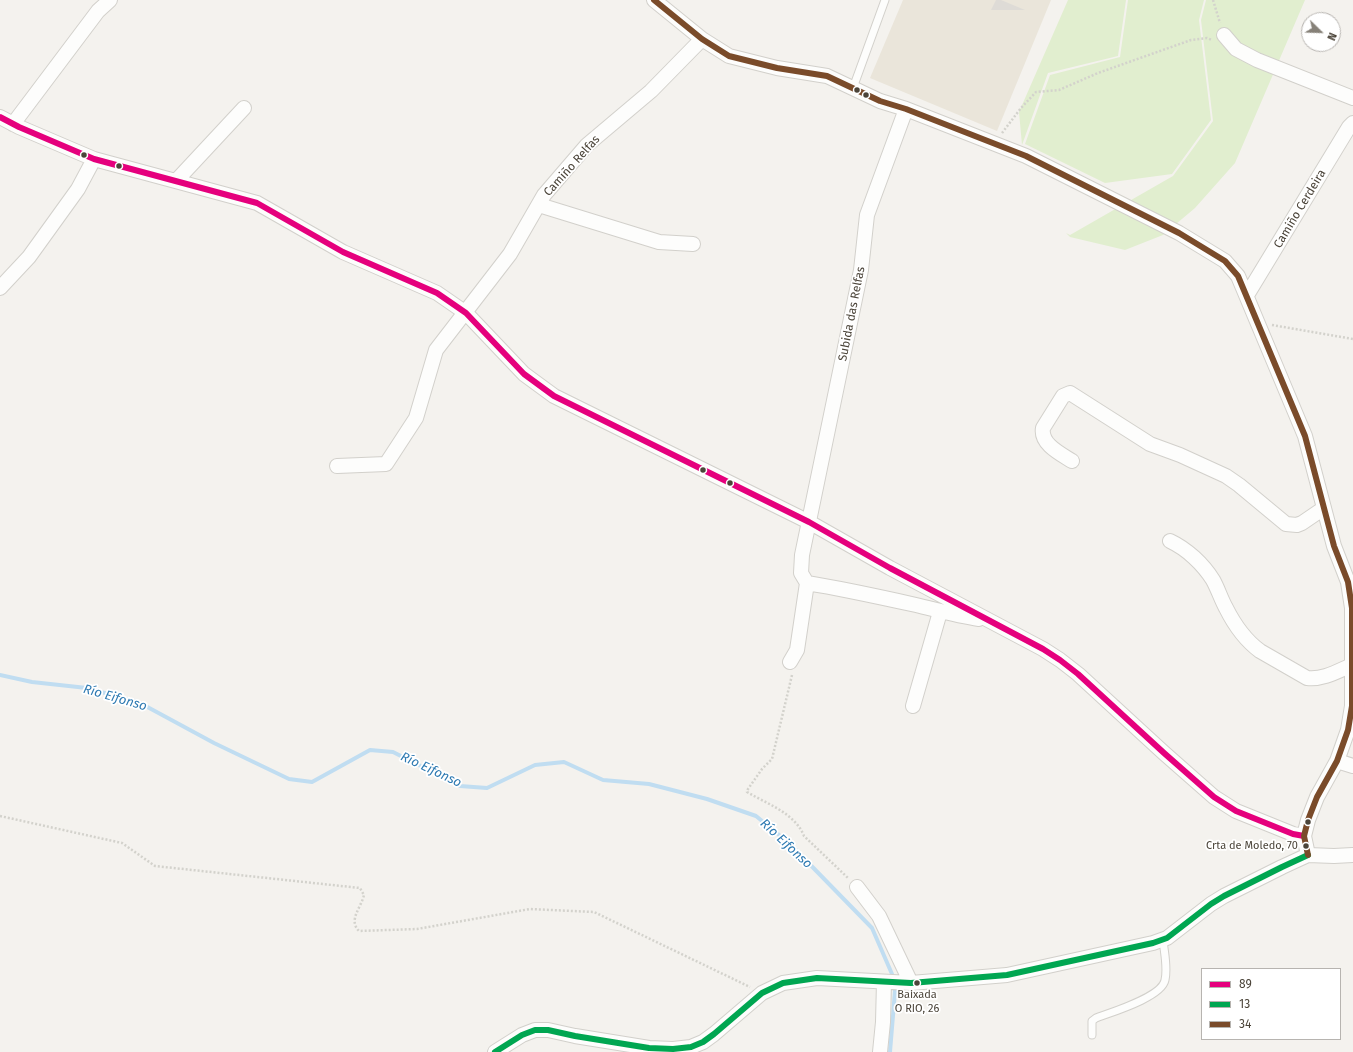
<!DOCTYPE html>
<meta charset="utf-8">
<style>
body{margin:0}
#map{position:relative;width:1353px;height:1052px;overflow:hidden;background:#f4f2ee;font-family:"Fira Sans",sans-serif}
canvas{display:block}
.legend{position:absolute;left:1201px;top:968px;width:140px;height:72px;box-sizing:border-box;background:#fff;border:1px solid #b7b4b0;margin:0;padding:5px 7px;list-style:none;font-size:12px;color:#4b4439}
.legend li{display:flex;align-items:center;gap:8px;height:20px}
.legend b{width:20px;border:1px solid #b7b4b0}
.north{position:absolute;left:1301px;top:12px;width:40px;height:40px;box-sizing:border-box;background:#fff;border:1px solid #b7b4b0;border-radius:50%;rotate:113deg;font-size:11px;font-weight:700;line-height:16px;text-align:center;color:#4b4439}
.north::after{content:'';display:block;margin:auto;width:14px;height:18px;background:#868178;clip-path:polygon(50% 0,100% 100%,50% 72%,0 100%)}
</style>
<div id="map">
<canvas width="1353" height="1052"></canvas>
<ul class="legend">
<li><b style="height:5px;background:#e5007d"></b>89</li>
<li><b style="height:5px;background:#00a651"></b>13</li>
<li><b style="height:5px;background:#7a4b2a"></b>34</li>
</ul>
<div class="north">N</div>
</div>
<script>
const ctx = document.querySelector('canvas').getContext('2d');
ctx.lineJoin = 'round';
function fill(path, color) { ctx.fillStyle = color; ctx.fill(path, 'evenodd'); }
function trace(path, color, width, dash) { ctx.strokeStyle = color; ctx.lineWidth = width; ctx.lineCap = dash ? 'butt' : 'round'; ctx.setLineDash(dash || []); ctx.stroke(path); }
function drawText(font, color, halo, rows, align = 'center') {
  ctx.font = font + ' "Fira Sans",sans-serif'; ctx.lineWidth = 3.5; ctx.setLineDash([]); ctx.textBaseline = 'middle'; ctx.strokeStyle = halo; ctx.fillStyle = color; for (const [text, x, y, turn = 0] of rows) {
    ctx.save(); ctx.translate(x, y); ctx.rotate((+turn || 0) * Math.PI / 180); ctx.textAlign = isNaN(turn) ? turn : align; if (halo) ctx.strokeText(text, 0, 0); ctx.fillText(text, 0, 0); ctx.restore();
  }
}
fill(new Path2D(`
 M903,0H1051L997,131L870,78Z`), '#eae5da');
fill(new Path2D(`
 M1068,0H1126L1118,56L1048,73L1022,145L1019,112Z
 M1128,0H1204L1199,20L1211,120L1172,174L1105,183L1025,144L1050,75L1120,57Z
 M1206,0H1305L1235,163L1195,208L1163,235L1125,250L1070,237L1066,233L1070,235L1173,176L1213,121L1201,20Z`), '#e1eecf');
trace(new Path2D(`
 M0,675L32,682L87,688L140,703L214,743L289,779L312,782L370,750L393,752L460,786L487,788L535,765L564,762L603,780L649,784L707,799L756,816L790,844L872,928L892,974L895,991L890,1052`), '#c0ddf1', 4);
fill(new Path2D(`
 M996,0H1001L1025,10H991Z`), '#dedbd6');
const lane = new Path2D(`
 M853,88L885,0
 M1092,1035V1021L1096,1018C1112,1012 1162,997 1165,980C1168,967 1164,952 1163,939`);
const street = new Path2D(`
 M654,0L702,39L729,56L777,68L827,76L880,101L906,109L1026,156L1179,233L1225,261L1238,276L1305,436L1334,546L1348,582L1352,608V706L1348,730L1337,761L1317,797L1308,820L1304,836L1308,855
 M1224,35L1236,49L1257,60L1353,98
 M0,117L19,127L94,159L257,203L343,252L437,293L466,313L524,374L554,396L809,522L890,568L1043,649L1060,660L1078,674L1164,753L1214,797L1236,811L1293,834L1304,836
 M13,124L98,11L110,0
 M176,181L244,108
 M539,205L659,242L693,244
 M0,288L29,257L78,189L94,159
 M1247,295L1349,127L1353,123
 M1072,461C1061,454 1040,444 1043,428L1063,396L1070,393L1150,444L1180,455L1226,476L1239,485L1286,524L1297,525L1302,523L1324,508
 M337,466L386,464L416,418L436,350L510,254L544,195L587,145L651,91L702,39
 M1170,541C1187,549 1203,564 1213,580C1218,589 1221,599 1226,608C1234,624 1245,640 1260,651L1307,678C1323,680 1338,671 1352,665
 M807,583C844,589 880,597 916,605C937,610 957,616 979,619
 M790,662L797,650L807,583L801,573L802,555L861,270L867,215L906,109
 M913,706L940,612
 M1337,761L1353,766
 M1308,855L1334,856L1353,855
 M857,887L879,916L911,983
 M495,1052L522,1035L535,1030H548L575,1036L649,1048L673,1049L691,1047L703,1042L714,1034L762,993L783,983L817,978L911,983L1007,975L1153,943L1167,938L1211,904L1224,896L1282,867L1308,855
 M880,1052L883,1022L884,982`);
trace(lane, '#d2d0cb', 9);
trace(street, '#d2d0cb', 16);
trace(new Path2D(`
 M1213,0L1220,23
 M1002,133L1021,108L1036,92L1059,90L1098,73L1191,40L1207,38L1212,40
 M1272,325L1353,339
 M792,675L772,759L762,769L748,789L747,792C767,804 795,813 804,836L848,878
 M0,816L122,843L155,866L360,888L364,895C361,908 348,920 359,931L417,929L530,909L594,912L750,987`), '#d3d2cc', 2.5, [2, 2]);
trace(lane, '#fdfdfc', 7);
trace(street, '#fdfdfc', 14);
trace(new Path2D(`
 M0,117L19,127L94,159L257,203L343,252L437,293L466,313L524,374L554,396L809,522L890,568L1043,649L1060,660L1078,674L1164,753L1214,797L1236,811L1293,834L1304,836`), '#e5007d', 6);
trace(new Path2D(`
 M495,1052L522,1035L535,1030H548L575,1036L649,1048L673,1049L691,1047L703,1042L714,1034L762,993L783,983L817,978L911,983L1007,975L1153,943L1167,938L1211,904L1224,896L1282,867L1308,855`), '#00a651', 6);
trace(new Path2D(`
 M654,0L702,39L729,56L777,68L827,76L880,101L906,109L1026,156L1179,233L1225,261L1238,276L1305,436L1334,546L1348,582L1352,608V706L1348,730L1337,761L1317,797L1308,820L1304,836L1308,855`), '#7a4b2a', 6);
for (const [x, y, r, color] of [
 [857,90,3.5,"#4b4439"],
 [866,95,3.5,"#4b4439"],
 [84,155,3.5,"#4b4439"],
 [119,166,3.5,"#4b4439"],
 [703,470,3.5,"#4b4439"],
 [730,483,3.5,"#4b4439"],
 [1308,822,3.5,"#4b4439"],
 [1306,846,3.5,"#4b4439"],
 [917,983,3.5,"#4b4439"]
]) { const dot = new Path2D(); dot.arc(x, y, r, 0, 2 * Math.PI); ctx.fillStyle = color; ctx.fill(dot); trace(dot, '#fff', 1.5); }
drawText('11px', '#4b4439', '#fff', [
 ["Crta de Moledo, 70",1298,846],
 ["Baixada",917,995,"center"],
 ["O RIO, 26",917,1009,"center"]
], 'right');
drawText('12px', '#4b4439', '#fff', [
 ["Camiño Relfas",572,166,-48],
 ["Camiño Cerdeira",1300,209,-59],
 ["Subida das Relfas",852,314,-79]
]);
drawText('italic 13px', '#2e7ab2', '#fff', [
 ["Río Eifonso",115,698,16],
 ["Río Eifonso",431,770,25],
 ["Río Eifonso",786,844,43]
]);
</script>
